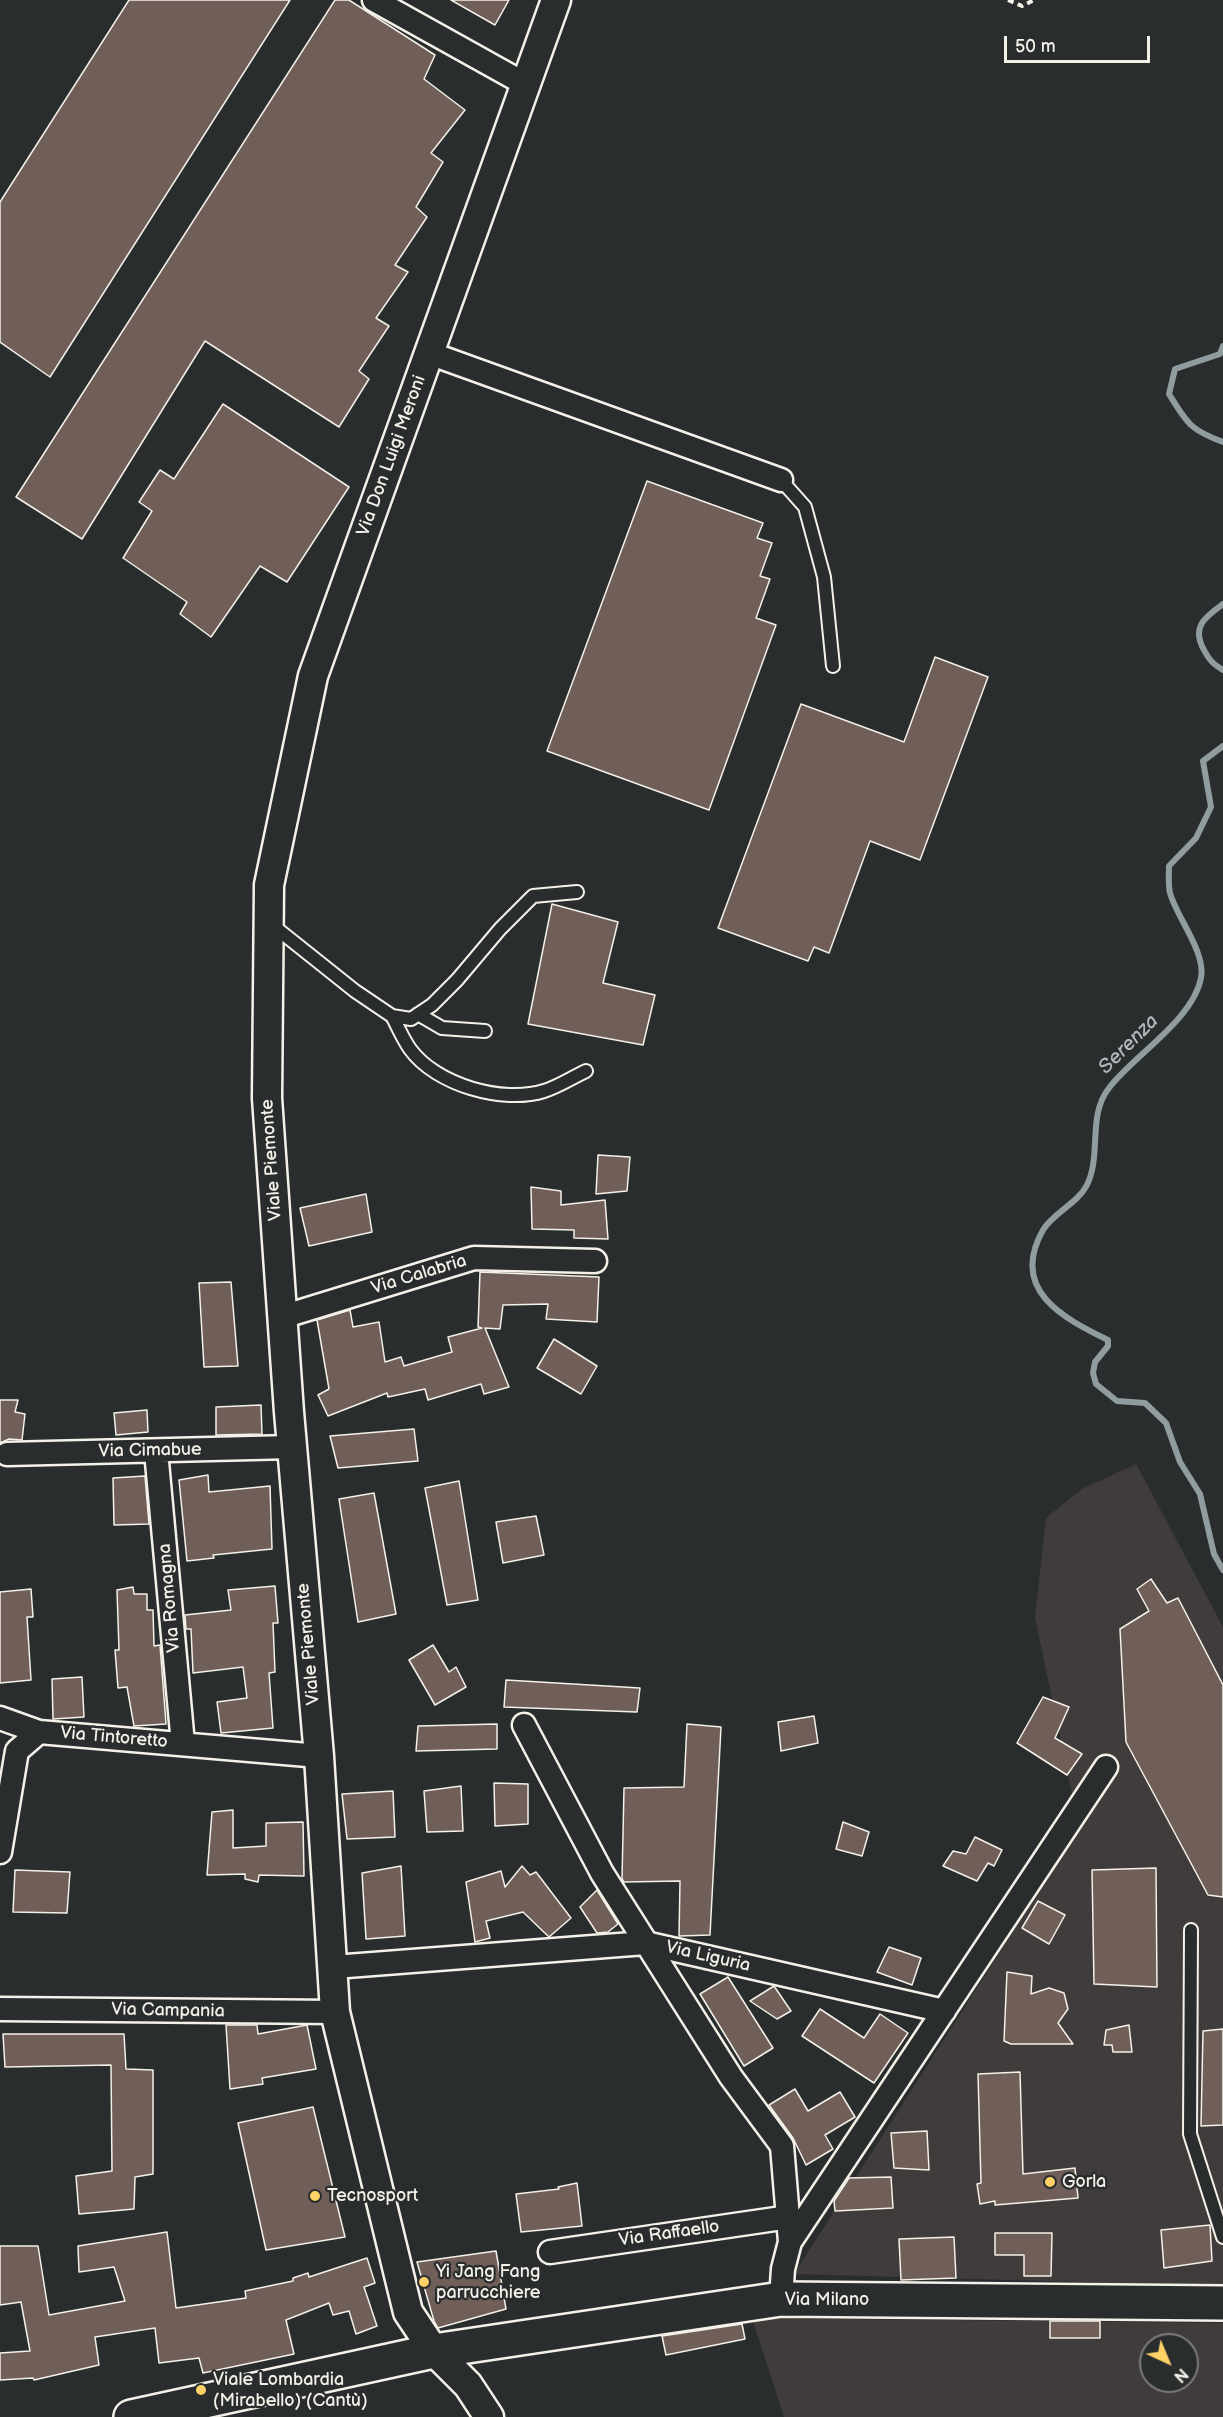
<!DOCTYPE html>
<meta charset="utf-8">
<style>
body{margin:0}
#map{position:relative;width:1223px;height:2417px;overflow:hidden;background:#2a2d2e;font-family:"Balsamiq Sans",sans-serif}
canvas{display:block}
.north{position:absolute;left:1139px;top:2333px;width:60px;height:60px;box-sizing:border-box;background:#2a2d2e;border:2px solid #7b7b78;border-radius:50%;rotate:136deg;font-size:16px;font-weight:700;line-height:24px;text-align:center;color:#f4f1e8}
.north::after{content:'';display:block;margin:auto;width:21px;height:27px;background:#ffd166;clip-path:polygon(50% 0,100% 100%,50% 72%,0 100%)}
.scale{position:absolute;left:1004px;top:36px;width:146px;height:27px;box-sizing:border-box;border:3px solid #f4f1e8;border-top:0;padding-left:8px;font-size:18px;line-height:21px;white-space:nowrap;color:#f4f1e8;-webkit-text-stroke:4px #2a2d2e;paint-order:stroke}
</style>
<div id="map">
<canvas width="1223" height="2417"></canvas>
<div class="north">N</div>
<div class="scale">50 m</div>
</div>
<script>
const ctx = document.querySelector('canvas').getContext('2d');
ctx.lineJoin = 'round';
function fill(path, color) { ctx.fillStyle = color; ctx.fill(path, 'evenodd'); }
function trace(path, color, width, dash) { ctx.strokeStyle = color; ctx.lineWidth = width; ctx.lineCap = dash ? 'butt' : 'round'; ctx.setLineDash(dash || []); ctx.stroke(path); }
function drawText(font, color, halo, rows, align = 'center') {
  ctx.font = font + ' "Balsamiq Sans",sans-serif'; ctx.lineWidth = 4.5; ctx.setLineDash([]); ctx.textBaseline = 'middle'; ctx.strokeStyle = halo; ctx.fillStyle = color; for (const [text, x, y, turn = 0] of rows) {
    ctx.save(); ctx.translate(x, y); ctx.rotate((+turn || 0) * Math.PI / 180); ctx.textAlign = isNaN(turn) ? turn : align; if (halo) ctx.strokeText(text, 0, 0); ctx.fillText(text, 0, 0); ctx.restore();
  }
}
fill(new Path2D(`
 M1136,1464L1223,1627V2286L794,2274L1079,1828L1035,1618L1046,1518L1082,1489Z
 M752,2318L1223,2323V2417H784ZM1151,2345H1187V2381H1151Z`), '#3f3c3b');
trace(new Path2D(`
 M1223,346L1220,354L1175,369L1169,394C1187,423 1190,430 1223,442
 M1223,604C1205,617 1191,627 1204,650C1209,660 1213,664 1223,670
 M1223,746L1203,761L1211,807L1196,838L1169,866C1169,874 1168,885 1170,893C1177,918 1206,952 1201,978C1193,1020 1133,1056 1109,1088C1087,1116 1102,1154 1087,1185C1078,1203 1053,1213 1043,1230C1009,1290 1063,1318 1108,1340V1346L1095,1362L1093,1373L1096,1384L1117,1401L1145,1403L1166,1423L1180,1462L1200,1494L1214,1554L1223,1570`), '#919ca1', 6);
const building = new Path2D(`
 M129,0H290L50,377L0,342V202Z
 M335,0H349L435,55L424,79L465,110L431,153L443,162L416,207L427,217L395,265L408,272L376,318L389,326L359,371L369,379L339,427L205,341L82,539L16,497Z
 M451,0H509L495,25Z
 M223,404L349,487L287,582L260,566L211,637L180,614L187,602L123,558L152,511L139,502L160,470L174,479Z
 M647,481L763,523L757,538L772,543L760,576L770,579L756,618L776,625L709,810L547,751Z
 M935,657L988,677L920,860L870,841L829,953L814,947L808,961L718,928L801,704L904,742Z
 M552,904L618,922L603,983L655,995L643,1045L528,1024Z
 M598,1155L630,1157L627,1191L596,1194Z
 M531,1187L561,1191V1205L605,1200L608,1239L574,1238V1230L532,1229Z
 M366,1194L372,1232L309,1246L300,1208Z
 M480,1272L599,1277L597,1322L546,1319L548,1304L503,1305L500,1329L485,1328L509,1387L484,1394L481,1384L428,1400L425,1389L388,1397L387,1393L328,1416L318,1395L329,1389L317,1320L350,1310L353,1327L379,1322L385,1362L401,1357L404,1366L452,1352L448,1337L482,1328L478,1327Z
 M231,1282L238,1366L204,1367L199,1283Z
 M554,1339L597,1366L581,1394L537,1368Z
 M0,1400H18L15,1412L25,1414L22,1440L9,1439L0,1443Z
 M261,1405L262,1434L216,1435V1407Z
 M147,1410L148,1432L116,1435L114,1413Z
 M414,1429L418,1461L338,1468L330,1436Z
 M208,1475L209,1492L270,1486L272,1549L213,1555L214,1558L187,1561L179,1480Z
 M145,1476L149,1524L114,1525L113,1478Z
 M459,1481L478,1600L447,1605L425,1488Z
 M374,1493L396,1614L358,1622L339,1499Z
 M536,1516L544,1555L503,1563L496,1522Z
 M1151,1579L1167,1603L1178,1598L1223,1685V1897L1208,1895L1126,1742L1120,1629L1149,1611L1137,1589Z
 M275,1586L278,1623H273L275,1672L269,1673L273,1728L221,1733L217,1702L247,1698L243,1667L193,1673L191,1629H186L185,1615L231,1610L228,1590Z
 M133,1587L134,1594H147V1610H153L154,1646L160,1645L166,1724L134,1726L127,1687L118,1688L115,1650H119L117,1590Z
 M31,1589L33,1617H27L31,1680L0,1683V1592Z
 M433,1645L449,1672L456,1667L466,1687L435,1705L409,1660Z
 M82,1677L84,1717L53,1719L52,1679Z
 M506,1680L640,1688L637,1712L504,1707Z
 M1043,1697L1069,1707L1055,1738L1082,1754L1067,1775L1017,1743Z
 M814,1716L818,1743L781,1751L778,1722Z
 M497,1724V1749L416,1751L418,1726Z
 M687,1724L721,1727L710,1935L679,1936L680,1881L624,1882L622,1879L624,1788L684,1787Z
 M494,1783L528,1784V1824L495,1826Z
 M461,1786L463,1831L427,1832L424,1791Z
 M393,1791L395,1837L347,1839L342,1794Z
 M233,1810V1848L266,1846V1823L303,1822L304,1876L259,1875L258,1882L245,1879V1874L207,1875L212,1812Z
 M843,1822L869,1832L862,1856L836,1849Z
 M975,1837L1002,1850L994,1866L988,1863L977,1881L943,1866L953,1851L966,1854Z
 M401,1866L405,1936L366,1939L362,1873Z
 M522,1866L530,1875L536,1872L571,1918L549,1937L523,1912L486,1921L490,1938L475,1942L466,1882L501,1871L505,1887Z
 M1156,1868L1157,1987L1094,1984L1092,1870Z
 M15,1870L70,1872L67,1913L13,1912Z
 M597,1890L618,1924L608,1932L597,1933L580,1907Z
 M1038,1901L1065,1915L1049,1944L1022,1928Z
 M889,1947L921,1958L912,1985L877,1972Z
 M1007,1972L1032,1976L1031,1994L1049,1988L1064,1993L1068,2009L1058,2023L1073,2044H1011L1004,2041Z
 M728,1977L773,2048L744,2066L700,1994Z
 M774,1986L791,2011L777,2019L750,2001Z
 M820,2009L864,2038L880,2014L908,2033L874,2083L802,2036Z
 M226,2025H257L258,2034L307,2025L316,2069L262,2078L263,2084L230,2089Z
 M1129,2025L1132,2052H1113L1112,2045H1104L1106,2030Z
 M1223,2029V2125L1201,2126L1203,2031Z
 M3,2034H124L126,2069L153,2070V2174L135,2177L134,2209L79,2214L76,2176L112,2171L111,2065L5,2067Z
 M1020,2072L1023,2174L1075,2168L1078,2198L995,2205V2201L980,2204L977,2184L981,2183L978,2074Z
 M795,2089L808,2111L840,2092L855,2117L825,2135L833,2149L806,2165L793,2138L769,2105Z
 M313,2107L345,2237L266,2250L238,2123Z
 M927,2131L929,2170L894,2168L891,2133Z
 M891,2177L893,2208L835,2211L834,2201L849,2178Z
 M577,2183L582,2226L521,2232L516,2194L559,2189L558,2187Z
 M1210,2225L1212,2261L1164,2268L1161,2230Z
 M167,2232L176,2308L246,2298L245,2291L293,2281V2278L308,2273L309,2277L367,2258L375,2283L364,2287L377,2326L356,2334L349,2311L333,2315L329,2303L286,2320L294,2354L203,2373L199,2358L159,2363L155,2328L95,2337L99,2365L34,2380L33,2378L0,2380V2353L30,2351L21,2302L0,2305V2246H38L49,2315L125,2301L114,2267L79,2272L78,2246Z
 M995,2233H1052L1051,2276H1024V2255H995Z
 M954,2237L956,2278L901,2280L899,2239Z
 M496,2251L506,2309L438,2328L434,2321L417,2262Z
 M1050,2321H1100V2338H1050Z
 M742,2324L745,2339L666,2355L662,2336Z`);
fill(building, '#705e59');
trace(building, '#f4f1e8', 1.5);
const service = new Path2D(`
 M781,480L805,507L824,577L833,666
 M271,924L355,991L392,1016L411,1019L432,1005L457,980L500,929L533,896L577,892
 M418,1014L442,1028L485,1031
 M392,1016C398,1027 403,1039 410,1049C436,1085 503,1104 544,1091C558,1087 573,1077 586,1071
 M1191,1930L1190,2134L1223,2237`);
const minor = new Path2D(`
 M374,0L525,84
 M429,353L781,480
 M282,1317L474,1258L595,1261
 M156,1451L183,1744
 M7,1454L292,1447
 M0,1718L39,1732
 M524,1725L602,1873L731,2077L782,2146L790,2242
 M0,1852L17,1751L39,1732L319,1756
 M334,1967L645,1943L944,2011
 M0,2009L335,2012
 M550,2252L789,2217
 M781,2299L783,2269L790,2242L1106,1767`);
const tertiary = new Path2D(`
 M489,2417L468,2385L434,2351L408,2312L335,2012L319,1756L289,1412L267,1098L269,885L313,676L556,0`);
const secondary = new Path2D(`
 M131,2417L434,2351L781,2299L1223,2303`);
trace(service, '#f4f1e8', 16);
trace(minor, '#f4f1e8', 27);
trace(tertiary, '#f4f1e8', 33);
trace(secondary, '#f4f1e8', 38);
trace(new Path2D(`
 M1008,0L1022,6L1034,0`), '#f4f1e8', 4, [6, 4.5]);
trace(service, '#2a2d2e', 12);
trace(minor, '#2a2d2e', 22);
trace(tertiary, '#2a2d2e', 28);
trace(secondary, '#2a2d2e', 33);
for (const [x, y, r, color] of [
 [1050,2182,6,"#ffd166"],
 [315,2196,6,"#ffd166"],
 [424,2282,6,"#ffd166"],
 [201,2390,6,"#ffd166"]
]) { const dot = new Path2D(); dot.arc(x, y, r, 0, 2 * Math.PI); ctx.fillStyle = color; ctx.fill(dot); trace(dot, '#2a2d2e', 2); }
drawText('18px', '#f4f1e8', '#2a2d2e', [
 ["Via Don Luigi Meroni",392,456,-70],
 ["Viale Piemonte",272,1160,-94],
 ["Via Calabria",419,1275,-17],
 ["Via Cimabue",150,1451,-1],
 ["Via Romagna",170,1598,-95],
 ["Viale Piemonte",309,1644,-95],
 ["Via Tintoretto",114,1738,5],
 ["Via Liguria",708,1957,13],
 ["Via Campania",168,2011,1],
 ["Via Raffaello",669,2234,-8],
 ["Via Milano",827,2300]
]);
drawText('18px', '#f4f1e8', '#2a2d2e', [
 ["Gorla",1062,2182],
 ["Tecnosport",327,2196],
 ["Yi Jang Fang",436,2272],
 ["parrucchiere",436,2293],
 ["Viale Lombardia",213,2380],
 ["(Mirabello) (Cantù)",213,2401]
], 'left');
drawText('italic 20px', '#b2b8b9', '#2a2d2e', [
 ["Serenza",1129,1045,-45]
]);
</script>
